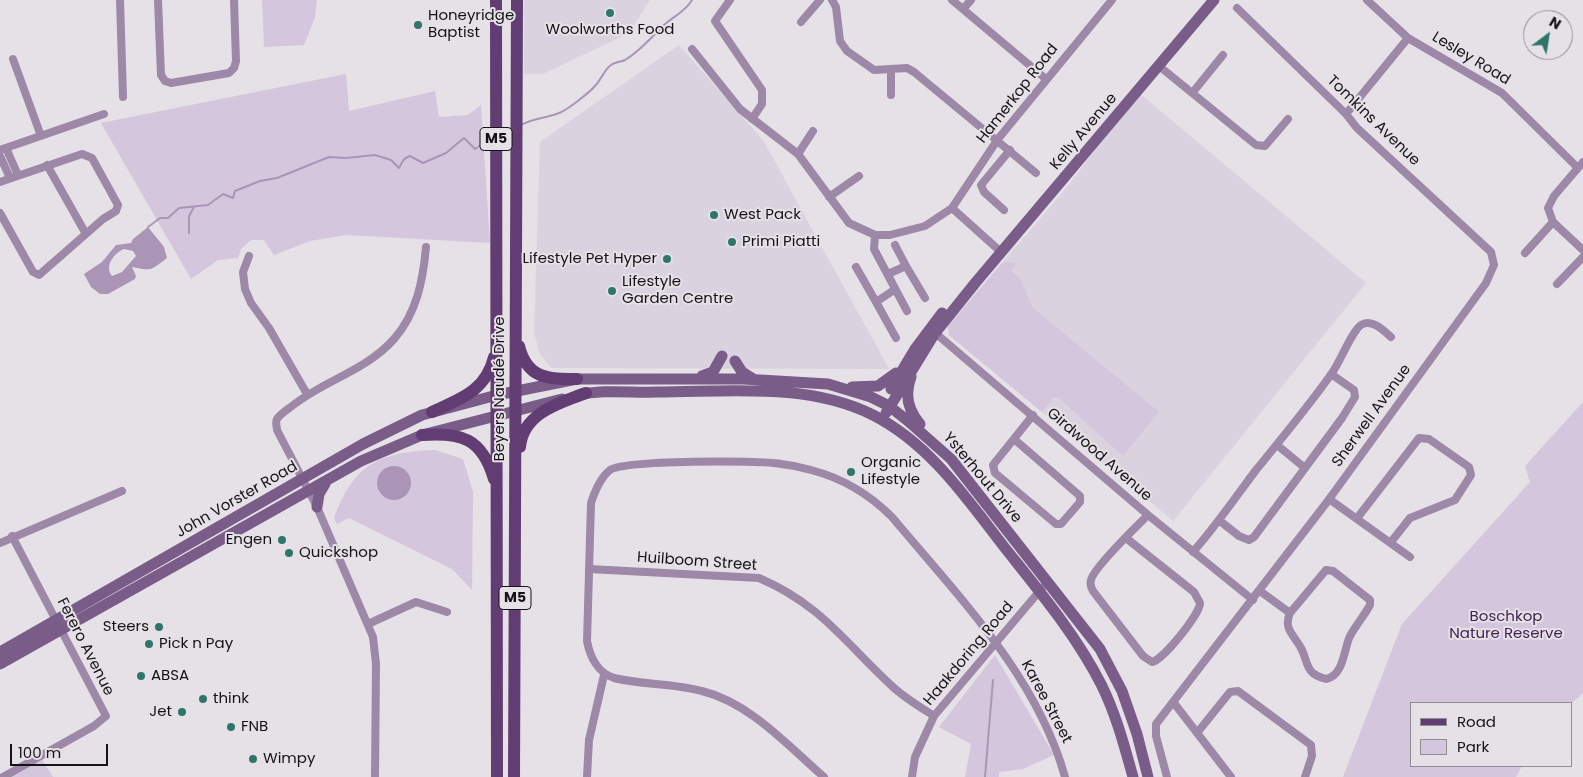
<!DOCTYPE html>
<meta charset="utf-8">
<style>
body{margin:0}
#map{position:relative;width:1583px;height:777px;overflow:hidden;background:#e5e1e7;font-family:Poppins,sans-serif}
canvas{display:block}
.legend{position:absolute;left:1410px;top:702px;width:162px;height:65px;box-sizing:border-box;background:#e5e1e7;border:1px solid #928f93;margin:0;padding:6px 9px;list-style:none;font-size:15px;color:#151316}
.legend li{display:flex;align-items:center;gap:10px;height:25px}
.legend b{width:25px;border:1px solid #928f93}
.north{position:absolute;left:1523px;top:10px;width:50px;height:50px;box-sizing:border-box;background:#e5e1e7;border:1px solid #928f93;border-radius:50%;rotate:31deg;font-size:14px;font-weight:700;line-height:20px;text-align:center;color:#151316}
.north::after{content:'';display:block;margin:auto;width:18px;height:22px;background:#2f756a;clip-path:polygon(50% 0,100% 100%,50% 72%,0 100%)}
.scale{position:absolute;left:10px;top:744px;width:98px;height:22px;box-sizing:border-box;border:2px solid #151316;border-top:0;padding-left:6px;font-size:15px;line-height:18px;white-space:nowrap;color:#151316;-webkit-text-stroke:4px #e5e1e7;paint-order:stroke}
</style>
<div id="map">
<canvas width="1583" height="777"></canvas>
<ul class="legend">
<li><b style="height:6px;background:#623d73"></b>Road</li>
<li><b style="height:14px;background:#d4c6dc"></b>Park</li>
</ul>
<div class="north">N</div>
<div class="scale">100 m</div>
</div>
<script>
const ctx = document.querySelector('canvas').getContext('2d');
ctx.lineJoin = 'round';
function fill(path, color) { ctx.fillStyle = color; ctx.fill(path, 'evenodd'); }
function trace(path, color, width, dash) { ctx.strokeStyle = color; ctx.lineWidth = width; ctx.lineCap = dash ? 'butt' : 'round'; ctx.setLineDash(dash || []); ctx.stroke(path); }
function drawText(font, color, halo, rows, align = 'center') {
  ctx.font = font + ' Poppins,sans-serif'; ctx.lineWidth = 4; ctx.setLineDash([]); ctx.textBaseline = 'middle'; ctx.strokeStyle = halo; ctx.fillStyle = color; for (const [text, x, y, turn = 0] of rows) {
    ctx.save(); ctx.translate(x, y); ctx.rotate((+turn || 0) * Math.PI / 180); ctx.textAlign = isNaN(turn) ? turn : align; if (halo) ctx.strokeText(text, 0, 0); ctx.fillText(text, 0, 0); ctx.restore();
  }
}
fill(new Path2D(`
 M524,0H650L629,33L543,74H524Z
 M679,45L763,140L889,369L551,368L540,354L534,333L540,142Z
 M1138,92L1366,283L1173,521L949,335L948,326L1068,186Z`), '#dad2de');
fill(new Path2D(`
 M262,0H317L315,17L304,45L264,47Z
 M346,74L349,111L435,91L439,117L468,115L481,105L490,243L347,235L310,241L274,255L264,240H251L241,249L238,258L218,260L191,279L101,123Z
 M1013,262L1016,264L1011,271L1019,277L1033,308L1159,412L1123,456L1059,398L1054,397L1042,412L949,335L948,326L1002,263Z
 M1583,402V693L1572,703H1412V766H1522L1516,777H1343L1402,624L1530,482L1525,466Z
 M435,450L463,459L473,492L472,590L452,569L349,518L337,524L334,518C354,464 379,452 435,450Z
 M995,655L1054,755L1023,769L999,772V777H965L971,744L939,727Z
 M40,756L53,777H4Z`), '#d4c6dc');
fill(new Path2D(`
 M148,227L164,247L167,258C150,271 152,271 132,267L136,276L135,279L108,294H100L91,287L84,274L102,262L116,245L131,243L133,239ZM124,249L133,251L136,256L122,272L112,276C104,266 114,253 124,249Z
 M377 483a17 17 0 1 1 34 0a17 17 0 1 1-34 0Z`), '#ab95b6');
trace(new Path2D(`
 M523,124C535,118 547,118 559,113C566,111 590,92 595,86C601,80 604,70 611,65C615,62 621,62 625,60C639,52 653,36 664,25C674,16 685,12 692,0
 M148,227L160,218H168L179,208L208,205L223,194L233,198L235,191L260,181L277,178L329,157L346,158L375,155L391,160L399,168L404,159L410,156L423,163L446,153L464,138L475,149L491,139
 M189,233V216L194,207
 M985,777L993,680`), '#ab95b6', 2);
trace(new Path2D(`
 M120,0L123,97
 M158,0L161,75L165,81L171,83L229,73L234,68L236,61L234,0
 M730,0L715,21L762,90V104L752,119
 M832,0L836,7L840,41L847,51L874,70L907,68L914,72L1036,173
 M952,0L1046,79
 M1367,0L1408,38L1502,93L1578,168
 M963,9L971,0
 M801,22L820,0
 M692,49L740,109L798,154L849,223L875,235H890L925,226L952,208L998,139L1112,0
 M13,59L41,136
 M1159,66L1256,145L1265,146L1288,119
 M891,70V95
 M1193,92L1223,55
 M1346,114L1408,38
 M6,148L18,175
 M0,150L104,114
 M798,154L813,131
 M0,156L10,178
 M1583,162L1554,196L1548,208L1553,222L1583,250
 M47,165L86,234
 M0,182L82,154L92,158L118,205L116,211L103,219L39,275L33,272L0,213
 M829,197L859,176
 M952,208L1001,252
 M1004,210L984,192L981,185L1010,150
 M875,235L874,249L907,311
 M895,245L906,266
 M1525,253L1553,222
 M249,256L243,272L245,289L251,303L269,328L307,394
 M856,267L876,302L894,290
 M888,274L906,266L925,298
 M1557,284L1583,257
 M876,302L896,338
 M933,331L1148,515L1253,600
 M1014,439L1080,496V502L1061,524H1056L995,473L993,465L1033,415
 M1277,445L1305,468
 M1329,499L1410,557
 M1358,517L1419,438L1429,439L1469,467L1471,475L1455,500L1410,518L1391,542
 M1220,521L1239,536L1249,540L1254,537L1342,418L1355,397L1354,390L1331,374
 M1126,538L1194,592L1200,603C1200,614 1163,660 1152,662L1143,656L1093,591C1091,588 1090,584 1091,580C1094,567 1136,527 1148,515
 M0,543L122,491
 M1193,552C1216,526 1235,498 1256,470C1282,438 1308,407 1332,373C1340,362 1352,331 1361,325C1372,318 1384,331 1391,337
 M589,569L759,578C822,605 845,643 893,687C905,698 920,707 934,716
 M1260,591L1290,613C1283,629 1294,635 1301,648C1309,663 1304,673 1326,679C1344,676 1344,648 1350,636C1356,625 1364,616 1370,605V600L1333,571L1326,570L1290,613
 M368,624L416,602L447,612
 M1174,703L1231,777
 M1197,733L1230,692L1238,691L1311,745L1312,756L1305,777
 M3,777L94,726L106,716L12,536
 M375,777L376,664L373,637L317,507L277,430C277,426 275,423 277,419C280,414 287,410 292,406C323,381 367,370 394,339C417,313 423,280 426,247
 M587,777L589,740L604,675
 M824,777C787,745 750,703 702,691C673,683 643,685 614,678C598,673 590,657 587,641L591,503C595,491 600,478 610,470C625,460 758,460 781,464C791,465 801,467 811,470C842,478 870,495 892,517C958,596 1037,676 1065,777
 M912,777L915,757L934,716L1048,581
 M1167,777L1156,736V724L1327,502L1486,283L1494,265L1491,252L1357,128L1346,114L1237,8`), '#9d88a7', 8);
trace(new Path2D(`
 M735,361L742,372L753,379
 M702,376L713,372L722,356
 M911,377C904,395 908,410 920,424
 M852,387L878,386L896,373
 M891,389L915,349L942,313
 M578,395C603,389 632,393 657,392C729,392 807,382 873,415C930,444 967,499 1005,548C1040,592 1076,635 1101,684C1116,714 1124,745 1133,777
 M886,413L935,333L976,282L1214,0
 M317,507L319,494L325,484
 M0,652L363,444L422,415L497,395L577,379H743L828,384L871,397L889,406L908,421L951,459L1100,649L1122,691L1137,734L1148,777
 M0,664L361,461L422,435L562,399`), '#7a5c89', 11);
trace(new Path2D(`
 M496,0L497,777
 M519,346C527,379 548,379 577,379
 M432,412C460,399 486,391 494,357
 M422,435C461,432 482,438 494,479
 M520,447C523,413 559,403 586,393
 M514,777L517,0`), '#623d73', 12);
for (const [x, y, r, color] of [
 [610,13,5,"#2f756a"],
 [418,25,5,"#2f756a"],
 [714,215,5,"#2f756a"],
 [732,242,5,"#2f756a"],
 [667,259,5,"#2f756a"],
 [612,291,5,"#2f756a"],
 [851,472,5,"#2f756a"],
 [282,540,5,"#2f756a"],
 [289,553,5,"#2f756a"],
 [159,627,5,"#2f756a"],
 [149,644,5,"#2f756a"],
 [141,676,5,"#2f756a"],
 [203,699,5,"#2f756a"],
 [182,712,5,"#2f756a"],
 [231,727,5,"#2f756a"],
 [253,759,5,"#2f756a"]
]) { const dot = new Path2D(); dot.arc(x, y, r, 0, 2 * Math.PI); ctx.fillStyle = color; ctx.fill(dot); trace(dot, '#e5e1e7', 2); }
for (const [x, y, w] of [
 [496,139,32],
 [515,598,32]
]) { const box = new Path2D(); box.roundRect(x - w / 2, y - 11.5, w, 23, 4); ctx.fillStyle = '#e5e1e7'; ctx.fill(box); trace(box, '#151316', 1); }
drawText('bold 14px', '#151316', null, [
 ["M5",496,139],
 ["M5",515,598]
]);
drawText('15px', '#151316', '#e5e1e7', [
 ["Honeyridge",428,16],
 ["Baptist",428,33],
 ["Woolworths Food",610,30,"center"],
 ["West Pack",724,215],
 ["Primi Piatti",742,242],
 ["Lifestyle Pet Hyper",657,259,"right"],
 ["Lifestyle",622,282],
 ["Garden Centre",622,299],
 ["Organic",861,463],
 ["Lifestyle",861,480],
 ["Engen",272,540,"right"],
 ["Quickshop",299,553],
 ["Steers",149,627,"right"],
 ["Pick n Pay",159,644],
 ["ABSA",151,676],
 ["think",213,699],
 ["Jet",172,712,"right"],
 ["FNB",241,727],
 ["Wimpy",263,759]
], 'left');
drawText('15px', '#151316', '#e5e1e7', [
 ["Lesley Road",1471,59,31],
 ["Hamerkop Road",1018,94,-52],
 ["Tomkins Avenue",1373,121,44],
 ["Kelly Avenue",1084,132,-50],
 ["Beyers Naudé Drive",500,389,-90],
 ["Sherwell Avenue",1372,416,-54],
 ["Girdwood Avenue",1099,455,41],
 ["Ysterhout Drive",982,478,50],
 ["John Vorster Road",237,500,-30],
 ["Huilboom Street",697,562,4],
 ["Ferero Avenue",85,647,63],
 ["Haakdoring Road",969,654,-50],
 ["Karee Street",1046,702,62]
]);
drawText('15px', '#422350', '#e5e1e7', [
 ["Boschkop",1506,617],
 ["Nature Reserve",1506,634]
]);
</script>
